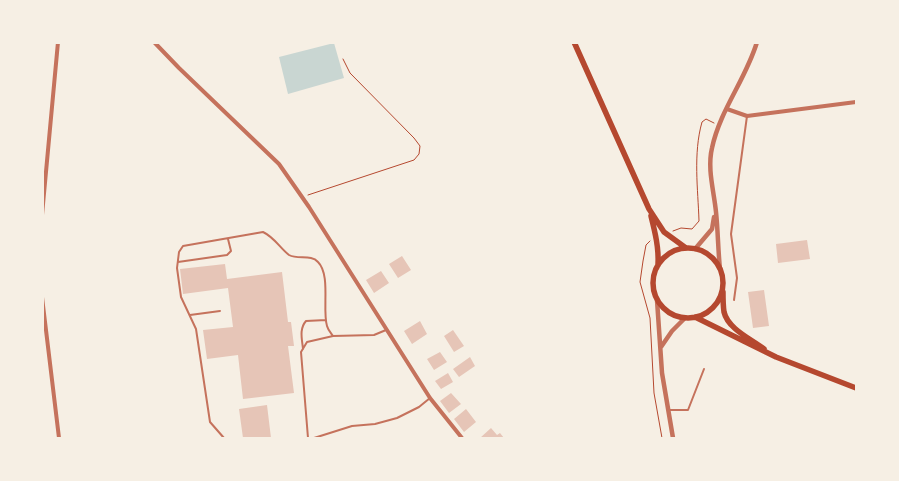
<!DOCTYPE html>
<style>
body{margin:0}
#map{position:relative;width:899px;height:481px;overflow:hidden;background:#f6efe4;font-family:"Fira Sans",sans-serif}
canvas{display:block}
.frame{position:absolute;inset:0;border:44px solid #f6efe4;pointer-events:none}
</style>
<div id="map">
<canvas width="899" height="481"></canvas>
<div class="frame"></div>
</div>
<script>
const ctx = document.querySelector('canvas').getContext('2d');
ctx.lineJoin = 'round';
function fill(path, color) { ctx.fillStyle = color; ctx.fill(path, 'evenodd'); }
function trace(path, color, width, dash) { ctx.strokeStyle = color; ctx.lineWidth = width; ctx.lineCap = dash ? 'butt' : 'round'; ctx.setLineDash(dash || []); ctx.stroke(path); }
fill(new Path2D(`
 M334,43L344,78L288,94L279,57Z`), '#c9d6d2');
fill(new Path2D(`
 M807,240L810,259L778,263L776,244Z
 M402,256L411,270L398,278L389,264Z
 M225,264L227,279L282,272L288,322H291L294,346H288L294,393L243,399L238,355L207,359L203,330L233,327L228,288L183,294L180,269Z
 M381,271L389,283L374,293L366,280Z
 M764,290L769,326L753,328L748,292Z
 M420,321L427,334L412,344L404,331Z
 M453,330L464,346L454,352L444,336Z
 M440,352L447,362L434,370L427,359Z
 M470,357L475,366L459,377L453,369Z
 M448,373L453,382L441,389L435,381Z
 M451,393L461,404L449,413L440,401Z
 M267,405L271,438H243L239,409Z
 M466,409L476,422L464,432L454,419Z
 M491,428L497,435L500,433L504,438H480Z`), '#e6c5b7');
trace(new Path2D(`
 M308,195L414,160L419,154L420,146L414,138L350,73L343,59
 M673,231L681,228L692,229L699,221C698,189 693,154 702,122L706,119L714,123
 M650,241L646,245L643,261L640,282L650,318L654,393L662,438`), '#b5482f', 1);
trace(new Path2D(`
 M178,262L227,255L231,251L228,239
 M734,300L737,278L731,234L747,116
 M190,315L220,311
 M303,349C302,339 299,329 306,321L326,320
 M668,410H688L704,369
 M224,438L210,422L196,329L181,297L177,268L179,252L183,246L263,232C274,237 280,248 289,255C298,260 311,254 318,262C331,275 322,310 327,326C328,330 331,333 333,336L374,335L386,330
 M308,438L301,352L307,342L333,336
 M314,438L352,426L375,424L397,418L419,407L430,398`), '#c5725c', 2);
trace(new Path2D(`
 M154,42L179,68L279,164L309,207L430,398L462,438
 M727,109L747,116L856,102
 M42,215L58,42
 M42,297L59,438`), '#c5725c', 4);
trace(new Path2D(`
 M695,249L712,229L714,217
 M720,269C718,250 718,231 716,212C714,191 707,169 712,148C720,110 746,79 757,42
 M657,300L662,373L673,438
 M661,347L672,331L685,318`), '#c5725c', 4.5);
trace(new Path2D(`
 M574,42L649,209L664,232L686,248
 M651,216C655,232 659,248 658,265
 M653 283a35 35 0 1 1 70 0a35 35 0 1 1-70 0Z
 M723,292C723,298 723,305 724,312C728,329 751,339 764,349
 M695,317L776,357L856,388`), '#b5482f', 5.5);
</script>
